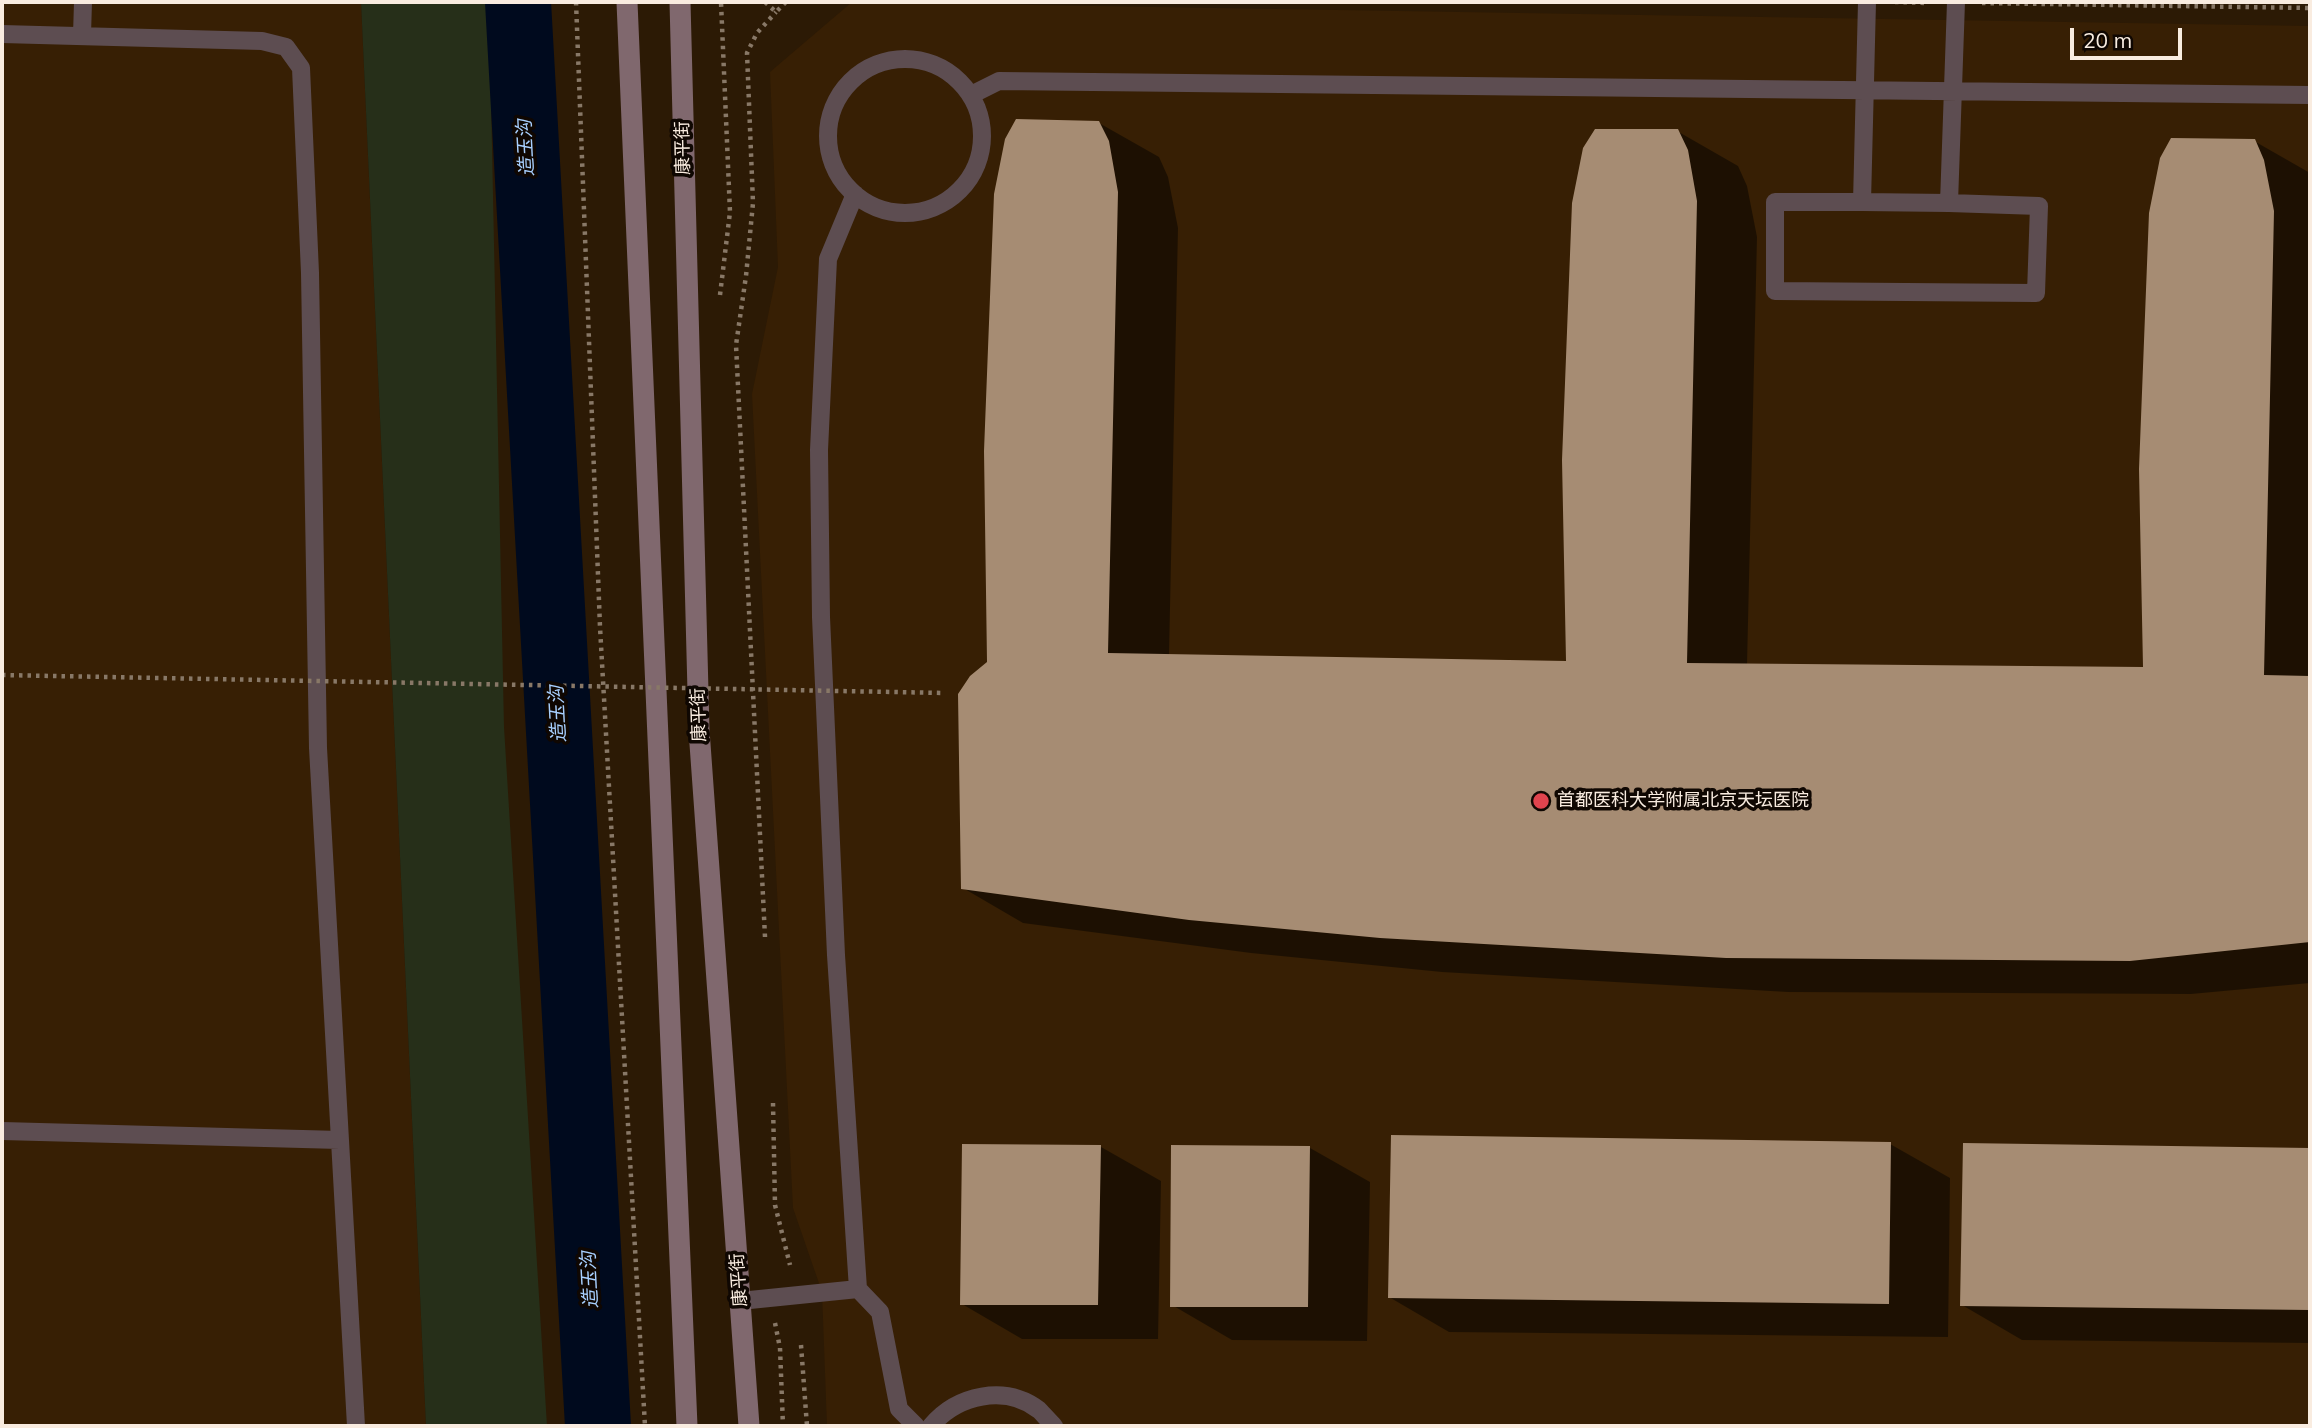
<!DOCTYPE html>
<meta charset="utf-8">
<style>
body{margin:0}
#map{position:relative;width:2312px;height:1428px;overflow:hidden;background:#2c1a05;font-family:Mulish,sans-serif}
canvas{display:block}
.frame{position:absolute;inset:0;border:4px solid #f9ece0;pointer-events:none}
.scale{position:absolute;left:2070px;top:28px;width:112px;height:32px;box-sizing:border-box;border:4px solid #f9ece0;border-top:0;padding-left:9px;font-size:21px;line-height:24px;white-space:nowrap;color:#f9ece0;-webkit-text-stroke:5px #0f0702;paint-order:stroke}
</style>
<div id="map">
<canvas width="2312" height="1428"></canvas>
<div class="frame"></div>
<div class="scale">20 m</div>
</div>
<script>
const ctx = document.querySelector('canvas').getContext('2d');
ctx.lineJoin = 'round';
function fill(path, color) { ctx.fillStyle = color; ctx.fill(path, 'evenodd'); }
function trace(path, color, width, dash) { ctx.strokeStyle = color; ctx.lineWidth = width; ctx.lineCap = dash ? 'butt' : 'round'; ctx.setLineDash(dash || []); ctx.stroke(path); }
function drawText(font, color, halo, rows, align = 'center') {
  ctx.font = font + ' Mulish,"Noto Sans SC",sans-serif'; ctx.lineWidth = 7; ctx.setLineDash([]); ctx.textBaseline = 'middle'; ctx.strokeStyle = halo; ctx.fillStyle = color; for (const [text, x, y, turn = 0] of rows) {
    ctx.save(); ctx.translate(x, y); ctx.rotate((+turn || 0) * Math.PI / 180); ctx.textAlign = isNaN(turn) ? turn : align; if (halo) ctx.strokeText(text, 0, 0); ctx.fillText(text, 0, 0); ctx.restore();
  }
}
fill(new Path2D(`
 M2,2H361L426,1426H2Z
 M852,2L2310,26V1426H827L822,1292L793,1208L752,394L778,267L770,72Z`), '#371f04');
fill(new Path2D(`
 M361,2H489L504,727L547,1426H426Z`), '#262f19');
fill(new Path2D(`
 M1099,123L1159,157L1168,177L1178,228L1169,655L1568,663L1677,131L1738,166L1747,186L1757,237L1747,665L2144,669L2254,141L2310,173V983L2191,994L1788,992L1442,972L1251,953L1023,923L963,888L989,663Z
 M1890,1144L1950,1178L1948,1337L1449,1332L1389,1297Z
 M1964,1144L2310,1149V1343L2022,1340L1962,1305Z
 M1101,1147L1161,1181L1158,1339H1022L962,1304Z
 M1310,1148L1370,1182L1367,1341L1232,1340L1172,1305Z`), '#0007');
trace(new Path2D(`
 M518,2L598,1426`), '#000a1e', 66);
fill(new Path2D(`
 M1016,119L1099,121L1109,141L1118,192L1108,653L1566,661L1562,460L1572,203L1583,148L1595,129H1678L1688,150L1697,201L1687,663L2143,667L2139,469L2149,213L2160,158L2171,138L2255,139L2264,160L2274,211L2264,675L2310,676V942L2130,961L1726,958L1380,938L1189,920L961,889L958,694L970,676L987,662L984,451L994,194L1005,139Z
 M1391,1135L1891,1142L1889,1304L1388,1298Z
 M1963,1143L2310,1148V1310L1960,1306Z
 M962,1144L1101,1145L1098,1305H960Z
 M1171,1145L1310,1146L1308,1307H1170Z`), '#a68c73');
trace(new Path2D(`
 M576,2L600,627L645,1426
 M765,2L776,12L786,2
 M1895,2L1928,3
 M1982,3L2310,8
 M720,295L730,212L721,2
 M765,937L736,345L746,276L753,203L747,53L757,33L776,12
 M773,1103L775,1205L790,1265
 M775,1323L780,1348L783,1426
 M801,1345L807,1426`), '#887867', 4.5, [3.5, 5]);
trace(new Path2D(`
 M1867,2L1862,202L1949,203L1956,2
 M2,34L262,41L286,47L301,68L310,273L318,748L356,1426
 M82,35L83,2
 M828 136a77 77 0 1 1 154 0a77 77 0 1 1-154 0Z
 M971,95L999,81L2310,95
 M1862,202H1775V291L2036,293L2039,206L1949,203
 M2,1131L340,1140
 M858,1289L880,1312L899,1409L916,1426
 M740,1301L858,1289L836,955L821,617L819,450L828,259L855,194
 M931,1426C957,1395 1005,1384 1039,1410C1044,1415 1049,1421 1054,1426`), '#5d4d51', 18);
trace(new Path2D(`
 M627,2L687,1426
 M680,2L699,730L749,1426`), '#80686e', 21);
trace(new Path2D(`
 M2,675L945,693`), '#887867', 4.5, [3.5, 5]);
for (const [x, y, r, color] of [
 [1541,801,9,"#e0444e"]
]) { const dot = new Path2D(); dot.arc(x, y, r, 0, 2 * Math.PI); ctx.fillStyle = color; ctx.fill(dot); trace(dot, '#0f0702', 2.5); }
drawText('18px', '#f9ece0', '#0f0702', [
 ["康平街",683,148,-91],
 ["康平街",699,715,-92],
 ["康平街",739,1280,-94]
]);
drawText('18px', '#f9ece0', '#0f0702', [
 ["首都医科大学附属北京天坛医院",1557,801]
], 'left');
drawText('italic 19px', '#a8d0ff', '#0f0702', [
 ["造玉沟",526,148,-93],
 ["造玉沟",558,714,-93],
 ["造玉沟",590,1280,-93]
]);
</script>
